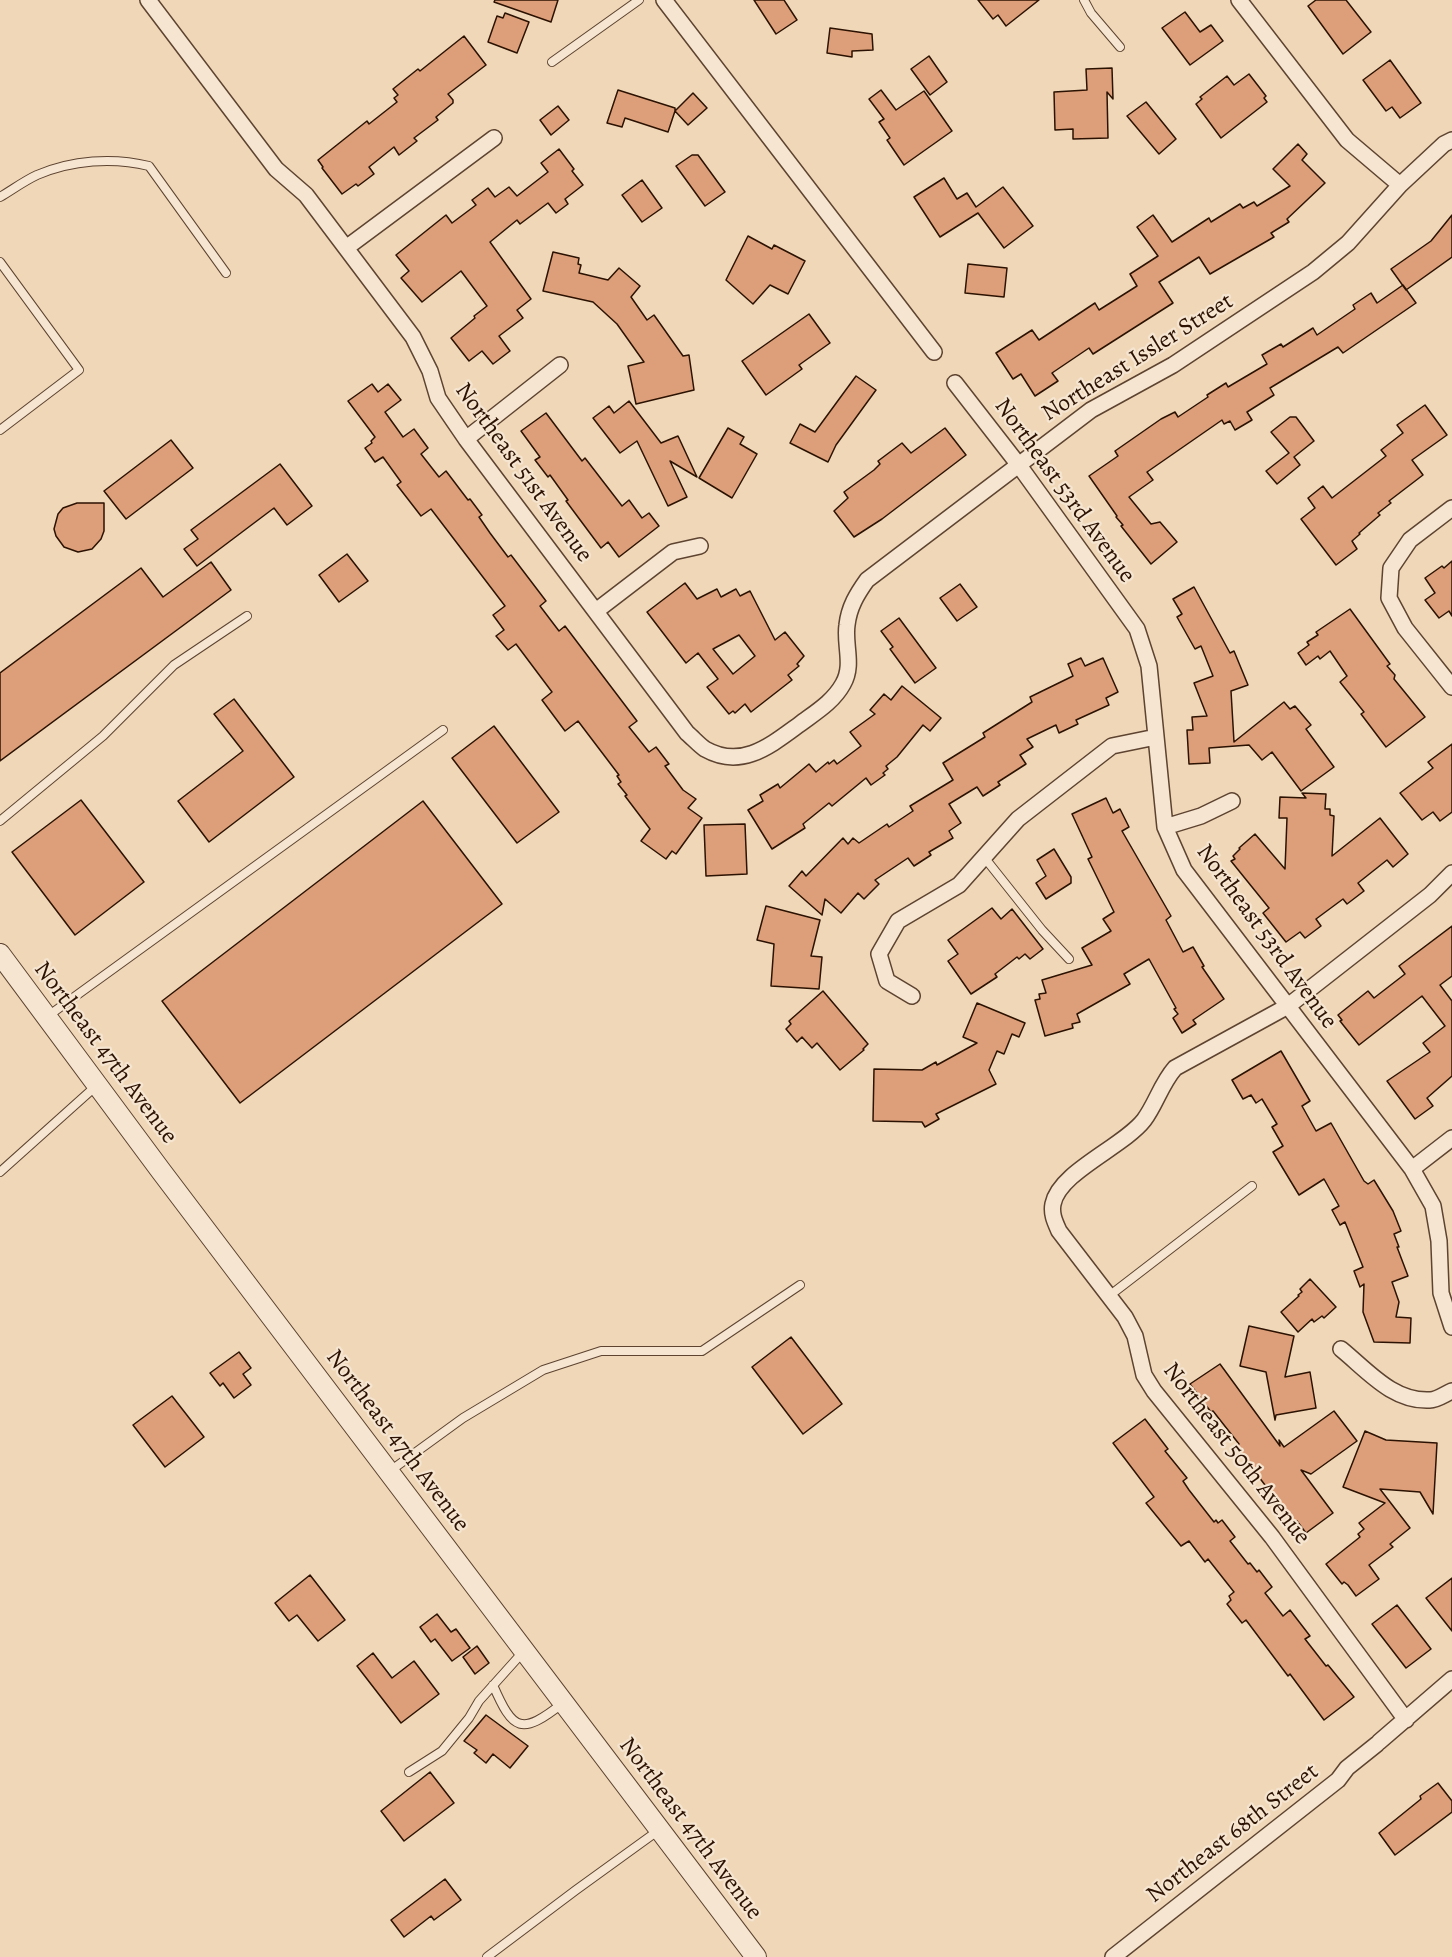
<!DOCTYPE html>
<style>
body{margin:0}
canvas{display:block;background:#efd7b8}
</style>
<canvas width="1452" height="1957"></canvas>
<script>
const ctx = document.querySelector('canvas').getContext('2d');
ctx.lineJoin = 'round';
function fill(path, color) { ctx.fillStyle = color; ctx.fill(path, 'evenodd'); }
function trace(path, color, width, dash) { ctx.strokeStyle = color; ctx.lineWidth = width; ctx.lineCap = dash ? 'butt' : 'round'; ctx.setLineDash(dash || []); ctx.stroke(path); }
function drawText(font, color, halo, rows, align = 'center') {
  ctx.font = font + ' Alegreya,serif'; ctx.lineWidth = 4.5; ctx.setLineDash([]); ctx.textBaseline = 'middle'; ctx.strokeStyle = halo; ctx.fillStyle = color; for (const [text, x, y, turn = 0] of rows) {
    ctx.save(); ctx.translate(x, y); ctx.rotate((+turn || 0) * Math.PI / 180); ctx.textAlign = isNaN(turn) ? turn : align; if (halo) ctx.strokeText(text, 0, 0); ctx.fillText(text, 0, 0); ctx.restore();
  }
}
const building = new Path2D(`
 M495,0H558L551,22L494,2Z
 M754,0H784L797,20L776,34Z
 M978,0H1039L1006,26L998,15L993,19Z
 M1316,0H1346L1371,32L1343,54L1308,6Z
 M1185,12L1200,32L1211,25L1223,41L1190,65L1162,28Z
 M505,13L529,22L517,53L488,42L497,16L503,18Z
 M830,28L872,34L873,50L852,51V57L827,53Z
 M464,36L486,65L448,94L453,100V103L436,117L438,120L414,138L417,141L399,155L394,147L369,167L374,174L358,186L356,184L342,194L322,168L323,167L318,160L367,121L369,124L397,102L394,98L398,95L393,89L418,69L420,71Z
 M929,56L947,82L930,95L911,69Z
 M1390,60L1421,103L1400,118L1392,107L1386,111L1363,80Z
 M1112,68L1113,99L1107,92L1108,138L1073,139V129L1055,130L1054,92L1087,90L1086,69Z
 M1249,74L1266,96L1264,98L1267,102L1221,138L1196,104L1202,99L1200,97L1227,76L1234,85Z
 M618,90L675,108V111L693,93L707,108L688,125L675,111L668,132L625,118L622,127L607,123Z
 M881,90L896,110L924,91L952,131L904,165L887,140L890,138L879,122L884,119L869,99Z
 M1146,102L1176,139L1159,154L1127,116Z
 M558,106L569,120L551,135L540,120Z
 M1298,144L1307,154L1302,160L1325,183L1287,219L1289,222L1271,233L1274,237L1210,274L1199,257L1159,282L1173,303L1093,354L1089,348L1052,373L1058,381L1035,396L1021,374L1013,379L996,353L1032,330L1039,340L1095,303L1099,310L1137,286L1130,274L1158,256L1137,227L1153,215L1172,242L1209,218L1211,222L1240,204L1243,208L1254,202L1257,206L1290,186L1273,169Z
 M559,149L574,169L572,171L583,185L565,199L568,204L556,213L548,203L520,224L517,220L490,242L531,299L517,310L523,318L499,336L510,351L493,364L482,351L469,361L451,338L475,318L474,316L487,306L461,271L422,302L401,278L409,271L396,255L446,215L452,223L476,205L472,200L488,188L495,197L509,187L517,196L548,172L541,163Z
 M692,155H698L725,192L705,206L676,166Z
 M944,178L957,199L967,193L976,207L1003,187L1033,226L1004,248L978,213L940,237L914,197Z
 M642,180L662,208L642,222L622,195Z
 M1452,215V257L1406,290L1391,269L1431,241Z
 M748,236L772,249L774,245L805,261L788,294L770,285L753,304L726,280Z
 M553,252L579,258L578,264L581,265L579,273L608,280L619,268L640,286L631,297L647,320L654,315L683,356L689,355L694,390L636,404L628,366L644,362L617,324L593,302L543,291Z
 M968,264L1007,268L1004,297L965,293Z
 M1403,285L1416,303L1343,353L1338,347L1270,388L1274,395L1247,412L1252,420L1235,430L1230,421L1224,424L1222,420L1147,472L1153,480L1129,497L1151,524L1160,522L1177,542L1151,564L1121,526L1123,525L1116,517L1117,516L1089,476L1118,456L1115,451L1161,419L1175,412L1178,417L1208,397L1207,395L1226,383L1228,387L1267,364L1262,355L1281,344L1283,347L1313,328L1317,335L1355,309L1353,305L1371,293L1377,303Z
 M809,314L830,343L799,365L802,369L766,395L742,361Z
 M856,376L876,390L836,445L828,462L790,443L800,424L815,432Z
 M372,384L378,392L388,384L401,400L385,412L403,437L414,429L428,448L421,454L439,477L446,471L468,500L470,499L482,515L479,517L490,533L508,557L511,555L546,601L540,606L559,631L565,626L637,721L629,727L649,752L656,747L669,764L665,766L683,790L696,799L688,808L702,818L676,854L672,851L666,859L641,841L650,829L625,796L627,795L618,784L621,782L617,776L619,775L578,721L565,731L542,700L552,692L516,644L508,650L496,636L504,630L493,615L505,606L431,509L421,516L397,485L401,482L383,457L375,462L365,448L372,443L371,441L375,437L348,401Z
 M629,401L661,443L678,436L697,477L670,461L687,497L668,506L637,441L620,453L593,418L609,406L614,413Z
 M1425,405L1447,435L1412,460L1423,475L1389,501L1391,503L1378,513L1380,515L1359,533L1360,534L1352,541L1357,549L1336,565L1301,519L1315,508L1308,498L1323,486L1332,498L1386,456L1381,450L1403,433L1397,425Z
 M546,413L582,461L585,458L622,506L629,500L642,518L649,513L659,526L619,557L608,542L601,548L566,501L568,500L550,475L548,477L535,460L540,457L521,431Z
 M1290,417H1296L1314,441L1294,457L1300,465L1277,484L1266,471L1289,453L1271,432Z
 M728,428L744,437L740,444L757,454L732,498L699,478Z
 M945,428L966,455L882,519L854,537L834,511L848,498L844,492L874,470L880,464L878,461L902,443L911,453Z
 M171,440L193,468L126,519L104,491Z
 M280,464L312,506L287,525L274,508L197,566L184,549L198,539L191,530Z
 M77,503H104V531L101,539L92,549L78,552L64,547L56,536L54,529L58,514L63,508Z
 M347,554L368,581L339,602L319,575Z
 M1452,561V616L1449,611L1439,618L1425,600L1435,593L1425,578L1442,566L1444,568Z
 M211,562L231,590L0,761V673L141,568L163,597Z
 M685,583L697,599L717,589L721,597L736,589L740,596L750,591L775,640L785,632L804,656L797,664L799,666L788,675L792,680L751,712L745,704L735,713L733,711L729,714L707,687L718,679L698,653L686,663L647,612ZM739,635L755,656L733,674L713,649Z
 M960,584L977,607L957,621L940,598Z
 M1194,587L1230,653L1234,651L1248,685L1231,691L1234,742L1284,702L1290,709L1295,706L1311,725L1306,729L1334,767L1301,791L1272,752L1262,760L1249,745L1209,748L1210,763L1189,764L1187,730H1193L1192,717L1207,716L1194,683L1213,676L1201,646L1195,649L1177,617L1182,614L1173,599Z
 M1350,609L1390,664L1387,666L1395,675L1394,679L1425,717L1386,747L1361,714L1364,712L1340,682L1347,676L1330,651L1320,659L1318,656L1306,665L1298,653L1309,645L1307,642L1318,635L1316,632Z
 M899,618L936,668L915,683L890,649L893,647L881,631Z
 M1081,658L1085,666L1103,658L1118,692L1106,698L1109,705L1076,720L1078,724L1059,733L1056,725L1027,739L1033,747L1020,755L1026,764L998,782L1000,785L983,796L977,787L949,804L961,823L949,831L953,838L929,852L931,855L914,866L908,858L875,880L879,884L864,899L858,893L841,913L825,899L822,915L789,886L802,871L806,876L843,838L848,844L853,838L859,843L887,824L889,827L913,811L910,806L953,780L943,763L985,737L983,733L1032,702L1030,697L1073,676L1068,664Z
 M902,686L941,718L930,731L923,725L897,757L886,766L888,769L883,773L885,775L871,785L866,778L832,806L829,803L803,824L805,828L772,849L748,810L763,801L760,795L778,784L780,788L809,764L816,772L828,762L829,764L834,760L837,764L861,746L850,732L875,714L870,710L884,694L891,700Z
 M234,699L294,777L209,842L178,801L243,751L214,714Z
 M494,726L559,812L517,843L452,758Z
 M1452,744V812L1440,821L1433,812L1422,820L1400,793L1433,768L1428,762Z
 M1302,793L1326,794L1325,809H1330V815L1334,816L1332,856L1380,818L1408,854L1393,867L1387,860L1358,883L1364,891L1347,904L1343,899L1316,919L1321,926L1305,938L1300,932L1286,942L1263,913L1269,908L1231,861L1235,859L1233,856L1240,849L1239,848L1255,834L1285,869L1287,818H1279L1280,797L1306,798Z
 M1106,798L1113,813L1120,809L1129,827L1122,831L1171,916L1166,920L1183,952L1193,947L1204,966L1202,967L1224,999L1193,1020L1196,1024L1182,1033L1173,1018L1178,1014L1174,1009L1176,1008L1149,959L1124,974L1130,984L1077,1014L1080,1022L1072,1024L1073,1028L1045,1036L1035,1000L1040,999L1039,994L1046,993L1042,980L1092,965L1082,948L1111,931L1103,919L1114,912L1088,859L1092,857L1072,814Z
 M81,800L144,882L75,935L12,852Z
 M423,801L502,904L240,1103L162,1001Z
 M745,824L747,874L706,876L704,825Z
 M1054,849L1071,877V883L1046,899L1036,883L1046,876L1037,860Z
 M766,906L820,920L811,956L822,957L819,989L771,986L774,944L757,940Z
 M992,908L1001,919L1012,909L1043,949L1030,959L1025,954L1019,959L1017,957L995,974L997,977L971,994L948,961L958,954L948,940Z
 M1452,926V976L1440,985L1452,1001V1076L1427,1098L1433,1106L1415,1119L1387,1081L1430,1052L1423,1043L1445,1026L1422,996L1359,1045L1340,1021L1342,1020L1338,1015L1368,991L1374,998L1405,974L1399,966Z
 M823,991L868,1044L863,1049L864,1050L840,1070L817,1043L812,1048L802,1037L797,1042L786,1029L791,1024L789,1021Z
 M977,1003L1025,1023L1019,1037L1012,1034L1004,1054L997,1051L989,1070L996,1084L936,1114L939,1119L925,1127L922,1122L873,1121L874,1069L922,1070L936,1062L937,1065L977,1043L963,1037Z
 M1281,1051L1310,1101L1302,1106L1316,1131L1331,1123L1364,1181L1368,1184L1374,1180L1393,1211L1401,1231L1394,1234L1399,1247H1397L1408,1276L1392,1282L1399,1302L1396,1317L1411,1318L1410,1343L1374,1342L1363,1312L1364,1284L1360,1287L1354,1271L1363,1267L1345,1222L1340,1225L1332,1210L1339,1206L1324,1179L1299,1195L1273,1152L1283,1146L1272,1127L1277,1124L1262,1099L1256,1103L1251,1095L1243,1099L1232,1080Z
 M1310,1279L1336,1307L1324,1318L1322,1316L1314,1322L1312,1319L1298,1332L1281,1312L1299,1296L1298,1295L1302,1292L1300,1289Z
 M1249,1326L1294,1336L1285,1377L1310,1372L1316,1408L1276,1415L1275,1420L1266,1372L1240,1366Z
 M791,1337L842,1404L803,1434L752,1367Z
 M239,1352L251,1368L243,1374L251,1385L234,1398L223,1383L220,1386L210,1373Z
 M1220,1364L1280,1446L1279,1440L1284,1447L1334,1411L1357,1441L1311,1474L1301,1470L1333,1513L1306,1533L1297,1521L1294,1523L1236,1447L1239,1444L1213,1411L1211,1412L1190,1384Z
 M172,1396L204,1437L165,1467L133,1425Z
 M1145,1419L1168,1449L1165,1451L1187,1478L1183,1481L1189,1490L1214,1522L1216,1520L1218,1523L1222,1520L1235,1537L1230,1541L1248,1564L1250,1563L1257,1572L1259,1570L1272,1587L1265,1593L1283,1616L1290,1610L1310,1636L1305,1639L1326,1666L1328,1665L1354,1697L1324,1720L1290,1674L1288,1676L1246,1620L1242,1623L1227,1604L1231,1600L1229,1596L1234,1592L1208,1559L1205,1562L1189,1541L1181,1546L1146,1503L1154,1497L1113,1443Z
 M1365,1431L1386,1440L1437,1443L1433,1514L1420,1492L1380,1489L1410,1528L1390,1544L1393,1547L1369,1565L1379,1579L1356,1596L1348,1585L1344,1582L1342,1584L1326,1564L1360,1537L1358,1534L1364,1529L1359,1523L1385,1503L1343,1487Z
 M310,1575L345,1620L318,1641L297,1615L289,1621L275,1603Z
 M1452,1578V1631L1426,1598Z
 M1397,1605L1431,1649L1406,1668L1372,1624Z
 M437,1614L451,1632L456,1629L470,1648L452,1661L435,1639L431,1642L420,1627Z
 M477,1646L489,1663L475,1674L463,1657Z
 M373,1653L392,1678L414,1661L439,1694L401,1723L357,1666Z
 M486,1715L528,1746L510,1768L493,1754L486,1763L474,1753L477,1750L464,1741Z
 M430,1772L454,1803L404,1841L381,1811Z
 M1438,1783L1452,1801V1812L1395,1855L1379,1833L1421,1799L1420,1796Z
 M445,1879L461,1900L434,1920L431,1916L404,1937L391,1920Z`);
fill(building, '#dd9f79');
trace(building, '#2c1202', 1.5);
const service = new Path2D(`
 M1084,0L1091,13L1120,47
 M552,62L639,0
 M0,197C12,190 24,181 37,175C72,160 113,157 149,166L226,273
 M0,262L79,370L0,430
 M0,821L103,736L174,665L247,616
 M984,857L1042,930L1069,959
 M48,1016L443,730
 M0,1172L96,1086
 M1109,1296L1252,1186
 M390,1471L463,1418L543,1370L601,1351H702L800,1285
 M493,1685C513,1731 521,1736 563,1703
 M409,1772L442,1751L469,1718L479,1701L523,1652
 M487,1957L576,1890L659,1830`);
const minor = new Path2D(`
 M148,0L276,169L306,195L413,337L430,371L438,398L466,439L687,733C693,738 699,745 705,749C742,770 771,745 800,724C816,712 833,702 843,684C854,665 844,645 847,625C849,607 857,594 867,580L1091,410L1173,365L1313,272L1348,243L1400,185L1444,144L1452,140
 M664,0L934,352
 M1239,0L1347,140L1400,185
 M346,248L494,138
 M955,383L1018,464L1137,629L1149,666L1165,827L1184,870L1412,1169L1433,1206L1439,1241L1441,1293L1452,1327
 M466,439L560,365
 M1452,508L1410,540L1391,568L1389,598L1405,628L1452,687
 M596,611L673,552L700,546
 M1165,827L1201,816L1232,801
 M912,996L887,981L879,954L898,921L959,885L1018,819L1112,746L1156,737
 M1412,1169L1452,1138
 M1341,1349C1368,1371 1393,1402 1430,1400C1437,1400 1445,1394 1452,1391
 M1406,1720L1272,1537L1154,1391L1144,1375L1135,1336L1125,1317L1059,1231C1055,1222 1051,1214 1053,1204C1059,1172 1123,1147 1144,1120C1156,1104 1161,1084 1175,1068L1288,1006L1430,895L1452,873
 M1379,1742L1452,1679
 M1113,1957L1338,1780L1347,1768L1377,1744`);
const tertiary = new Path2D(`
 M0,954L161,1171L756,1957`);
trace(service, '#5d4330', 10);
trace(minor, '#5d4330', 18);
trace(tertiary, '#5d4330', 22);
trace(service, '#f5e5d1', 8);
trace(minor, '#f5e5d1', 15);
trace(tertiary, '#f5e5d1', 20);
drawText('24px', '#2c1202', '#f5e5d1', [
 ["Northeast Issler Street",1138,358,-32],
 ["Northeast 51st Avenue",523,473,54],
 ["Northeast 53rd Avenue",1064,491,54],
 ["Northeast 53rd Avenue",1266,937,54],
 ["Northeast 47th Avenue",105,1053,53],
 ["Northeast 47th Avenue",397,1441,53],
 ["Northeast 50th Avenue",1236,1454,52],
 ["Northeast 47th Avenue",690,1829,53],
 ["Northeast 68th Street",1233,1834,-38]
]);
</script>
